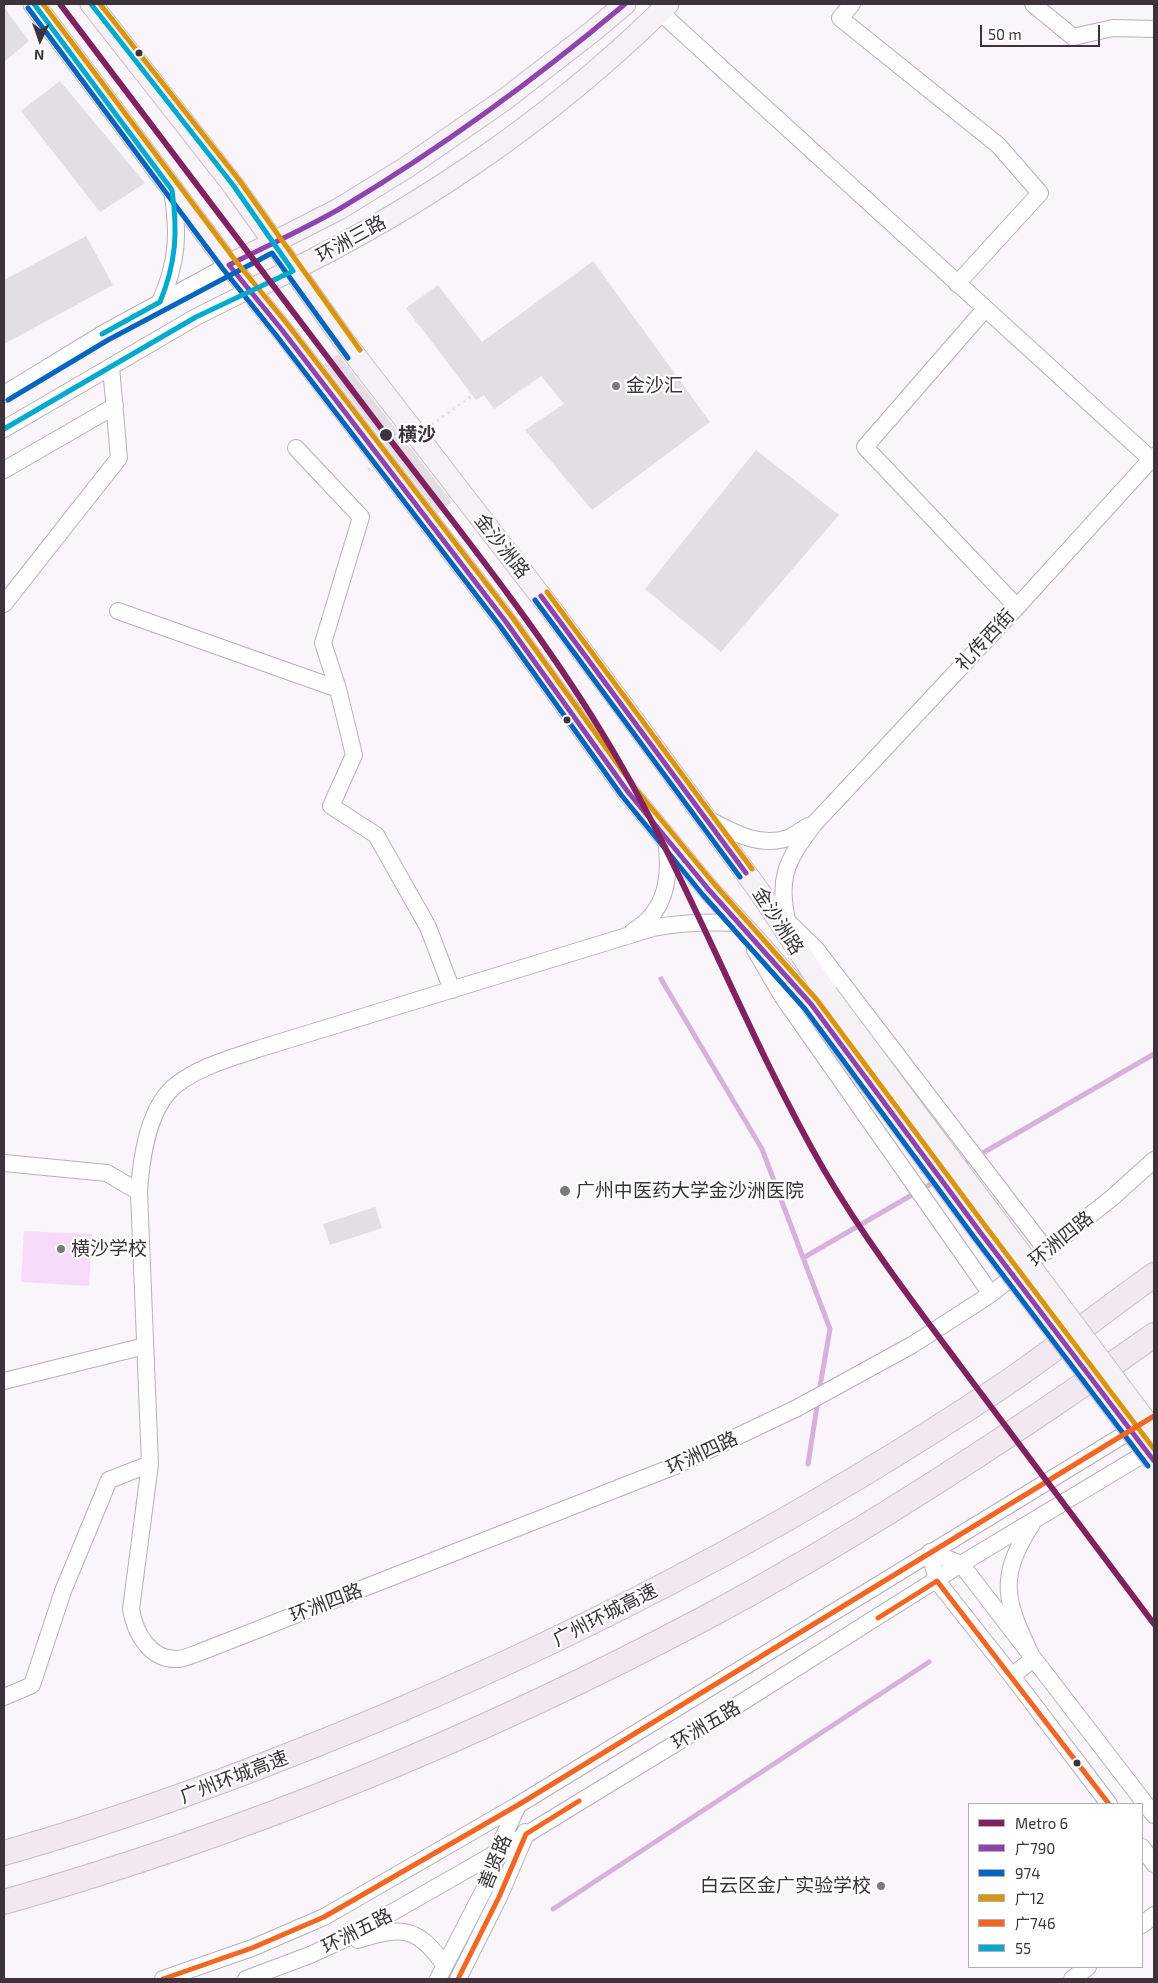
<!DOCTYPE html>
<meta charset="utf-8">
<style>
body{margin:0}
#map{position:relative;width:1158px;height:1983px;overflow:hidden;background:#faf5fa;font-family:"Exo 2","Noto Sans SC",sans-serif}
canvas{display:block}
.frame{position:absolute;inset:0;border:5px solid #3c333d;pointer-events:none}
.legend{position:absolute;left:968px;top:1803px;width:175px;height:165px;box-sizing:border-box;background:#fff;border:1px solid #b1adb1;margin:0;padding:6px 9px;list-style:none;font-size:15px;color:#3c333d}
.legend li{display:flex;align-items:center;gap:10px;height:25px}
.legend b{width:25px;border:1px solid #b1adb1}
.north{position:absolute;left:15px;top:15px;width:50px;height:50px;-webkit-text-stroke:4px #fff;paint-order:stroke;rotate:183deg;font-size:14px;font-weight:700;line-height:20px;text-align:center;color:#3c333d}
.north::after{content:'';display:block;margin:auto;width:18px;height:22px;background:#3c333d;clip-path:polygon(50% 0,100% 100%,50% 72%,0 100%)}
.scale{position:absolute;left:980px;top:25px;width:120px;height:22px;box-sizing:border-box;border:2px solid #3c333d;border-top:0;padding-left:6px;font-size:15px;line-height:18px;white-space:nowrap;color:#3c333d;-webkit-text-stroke:4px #fff;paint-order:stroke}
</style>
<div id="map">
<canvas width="1158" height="1983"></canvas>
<div class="frame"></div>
<ul class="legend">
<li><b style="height:6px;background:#80225f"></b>Metro 6</li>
<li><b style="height:6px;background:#8e44ad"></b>广790</li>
<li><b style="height:6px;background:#0065bd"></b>974</li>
<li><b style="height:6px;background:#db9509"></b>广12</li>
<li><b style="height:6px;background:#f26522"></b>广746</li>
<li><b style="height:6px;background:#00a9ce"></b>55</li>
</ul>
<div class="north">N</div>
<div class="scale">50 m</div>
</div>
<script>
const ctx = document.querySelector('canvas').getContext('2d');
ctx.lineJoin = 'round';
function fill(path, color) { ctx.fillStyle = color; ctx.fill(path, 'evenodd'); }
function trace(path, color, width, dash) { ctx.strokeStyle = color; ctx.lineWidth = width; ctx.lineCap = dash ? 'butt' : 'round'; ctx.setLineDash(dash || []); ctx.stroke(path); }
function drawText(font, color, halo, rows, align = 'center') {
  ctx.font = font + ' "Exo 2","Noto Sans SC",sans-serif'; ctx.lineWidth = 4.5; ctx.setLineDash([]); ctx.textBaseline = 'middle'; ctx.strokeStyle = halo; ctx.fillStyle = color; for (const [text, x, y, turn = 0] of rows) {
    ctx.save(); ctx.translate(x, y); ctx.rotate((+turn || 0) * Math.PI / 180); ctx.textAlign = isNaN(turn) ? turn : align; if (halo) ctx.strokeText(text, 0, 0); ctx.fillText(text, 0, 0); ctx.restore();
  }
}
fill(new Path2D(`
 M24,1231L92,1234L89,1286L21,1282Z`), '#f6dbf9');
trace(new Path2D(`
 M661,979L762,1149L830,1329L819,1392
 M962,1165L1154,1054
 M803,1258L936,1181
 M808,1464L818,1400
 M553,1909L929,1662`), '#d6b2db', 5);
fill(new Path2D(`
 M4,7L29,41L4,62Z
 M60,81L145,183L100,212L21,111Z
 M86,236L113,285L4,344V280Z
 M593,261L710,422L592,510L525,430L564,404L541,376L494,409L484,395L476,400L406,308L438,285L482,342Z
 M338,354L452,502L438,513L324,364Z
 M756,450L839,515L721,652L645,589Z
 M375,1207L382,1228L330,1245L323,1224Z`), '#e3dde4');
const minor = new Path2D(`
 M852,4L840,18L998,145L1040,193L957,284
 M1033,4L1073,37L1113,28L1154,29
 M660,12L1154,462
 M160,302C178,262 179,233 172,190
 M985,309L865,447L1017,607
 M4,394L104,333L229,265
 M4,429L196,317L250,290
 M296,448L361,517L323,643L338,689L354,755L331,806L376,835L428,927L452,990
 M4,470L115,406
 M4,604L119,458L111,367
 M118,611L338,689
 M706,818C731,831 758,848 788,838C795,835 802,830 808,826
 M786,920L816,949L1047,1251
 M742,929L739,923C710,922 682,922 653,928L261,1048C232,1058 200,1066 176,1085C148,1107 141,1160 139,1192L150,1464L131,1609C135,1633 150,1661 179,1659C185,1658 192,1655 198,1653L675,1466L797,1408L912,1345L991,1294L1113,1197L1154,1160
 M633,931C668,911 671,874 666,839
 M790,932C776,881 784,863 815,823L1017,607L1154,456
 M755,950L782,996L991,1294
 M4,1163L107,1173L139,1192
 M4,1381L145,1346
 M930,1552L961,1564L1154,1815
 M930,1552L937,1581L1012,1676L1109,1804
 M1012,1676L1033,1659C1006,1602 996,1580 1032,1524
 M4,1697L32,1685L63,1591L109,1480L150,1464
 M1142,1847L1154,1864
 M1142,1925L1154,1915
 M358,1940C401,1926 418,1926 445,1966
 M163,1979L252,1948L324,1917L518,1805L1140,1425
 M246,1979L310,1955L349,1937L496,1853L709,1723L961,1564L1154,1448
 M438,1979L491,1876L496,1853L518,1805
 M458,1979L499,1897L526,1834L525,1832
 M1072,1979L1088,1967`);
const major = new Path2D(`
 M34,4L229,265L282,330L506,622L628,792L709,890L757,942L811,1004
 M91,4L233,185L344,341L550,608L626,710L762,895L827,994
 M229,265L339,209L407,167L504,100L593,31L625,4
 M250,290C404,220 548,123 668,4`);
const highway = new Path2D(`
 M4,1853C138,1815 267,1766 395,1712C607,1622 810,1514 1002,1386C1054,1351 1103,1311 1154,1275
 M4,1902C247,1833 482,1736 705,1618C861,1535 1010,1437 1154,1335`);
trace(minor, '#b7b1b7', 18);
trace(major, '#c8bec8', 23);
trace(highway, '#c8bec8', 26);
trace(new Path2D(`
 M416,322L431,310L487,379L469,392`), '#e2e0e2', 3, [2.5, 4]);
trace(minor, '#fefefe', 16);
trace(major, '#f6f1f7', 21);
trace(highway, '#f1e8f2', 24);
const majorBridge = new Path2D(`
 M827,994L1154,1432
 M811,1004L980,1232L1154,1461`);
trace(majorBridge, '#c8bec8', 23, []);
trace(new Path2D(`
 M368,470L490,383L487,379`), '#e2e0e2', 3, [2.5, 4]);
trace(majorBridge, '#f6f1f7', 21);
trace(new Path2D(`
 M625,4C536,79 441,148 341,208C305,229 266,246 229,265L282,330L506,622L628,792L709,890L811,1004L980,1232L1154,1461
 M541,596L746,873`), '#8e44ad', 5);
trace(new Path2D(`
 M28,8L223,269L276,335L500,626L622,796L703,895L805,1009L974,1237L1148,1466
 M8,400L108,340L272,253L348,358
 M535,600L740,877`), '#0065bd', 5);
trace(new Path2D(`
 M43,4L235,260L288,325L512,617L634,787L715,885L817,1000L986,1227L1154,1449
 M100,4L239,180L360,350
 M547,592L752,869`), '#db9509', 5);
trace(new Path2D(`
 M878,1618L937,1581L1109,1804
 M163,1979L252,1948L324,1917L518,1805L1154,1416
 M458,1979L499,1897L526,1834L579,1801`), '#f26522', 5);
trace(new Path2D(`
 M34,4L172,190C178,232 176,263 160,302L102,334
 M4,429L196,317L293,271L233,185L91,4`), '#00a9ce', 5);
trace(new Path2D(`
 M60,4C167,145 274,287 381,428C457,527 536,625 601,731C687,871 742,1028 824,1170C864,1238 912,1301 959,1364C1024,1451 1089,1537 1154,1624`), '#80225f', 6);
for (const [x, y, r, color] of [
 [139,53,4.5,"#3c333d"],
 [616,386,5,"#7e777f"],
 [386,435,7,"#3c333d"],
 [567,720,4.5,"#3c333d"],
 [565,1191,6,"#7e777f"],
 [61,1249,5,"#7e777f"],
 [1077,1763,4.5,"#3c333d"],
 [881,1886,5,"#7e777f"]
]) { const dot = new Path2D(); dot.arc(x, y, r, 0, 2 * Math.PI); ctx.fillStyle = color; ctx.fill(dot); trace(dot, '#fff', 2); }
drawText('19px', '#3c333d', '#fff', [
 ["环洲三路",351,239,-29],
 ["金沙洲路",502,546,52],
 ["礼传西街",985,640,-47],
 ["金沙洲路",778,921,57],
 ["环洲四路",1061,1239,-39],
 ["环洲四路",702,1453,-25],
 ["环洲四路",326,1603,-21],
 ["广州环城高速",605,1615,-27],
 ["环洲五路",706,1725,-31],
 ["广州环城高速",234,1777,-21],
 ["善贤路",495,1862,-68],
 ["环洲五路",357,1931,-27]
]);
drawText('19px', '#3c333d', '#fff', [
 ["金沙汇",626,386],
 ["广州中医药大学金沙洲医院",576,1191],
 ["横沙学校",71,1249],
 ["白云区金广实验学校",871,1886,"right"]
], 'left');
drawText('bold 19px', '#3c333d', '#fff', [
 ["横沙",398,435]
], 'left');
</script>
